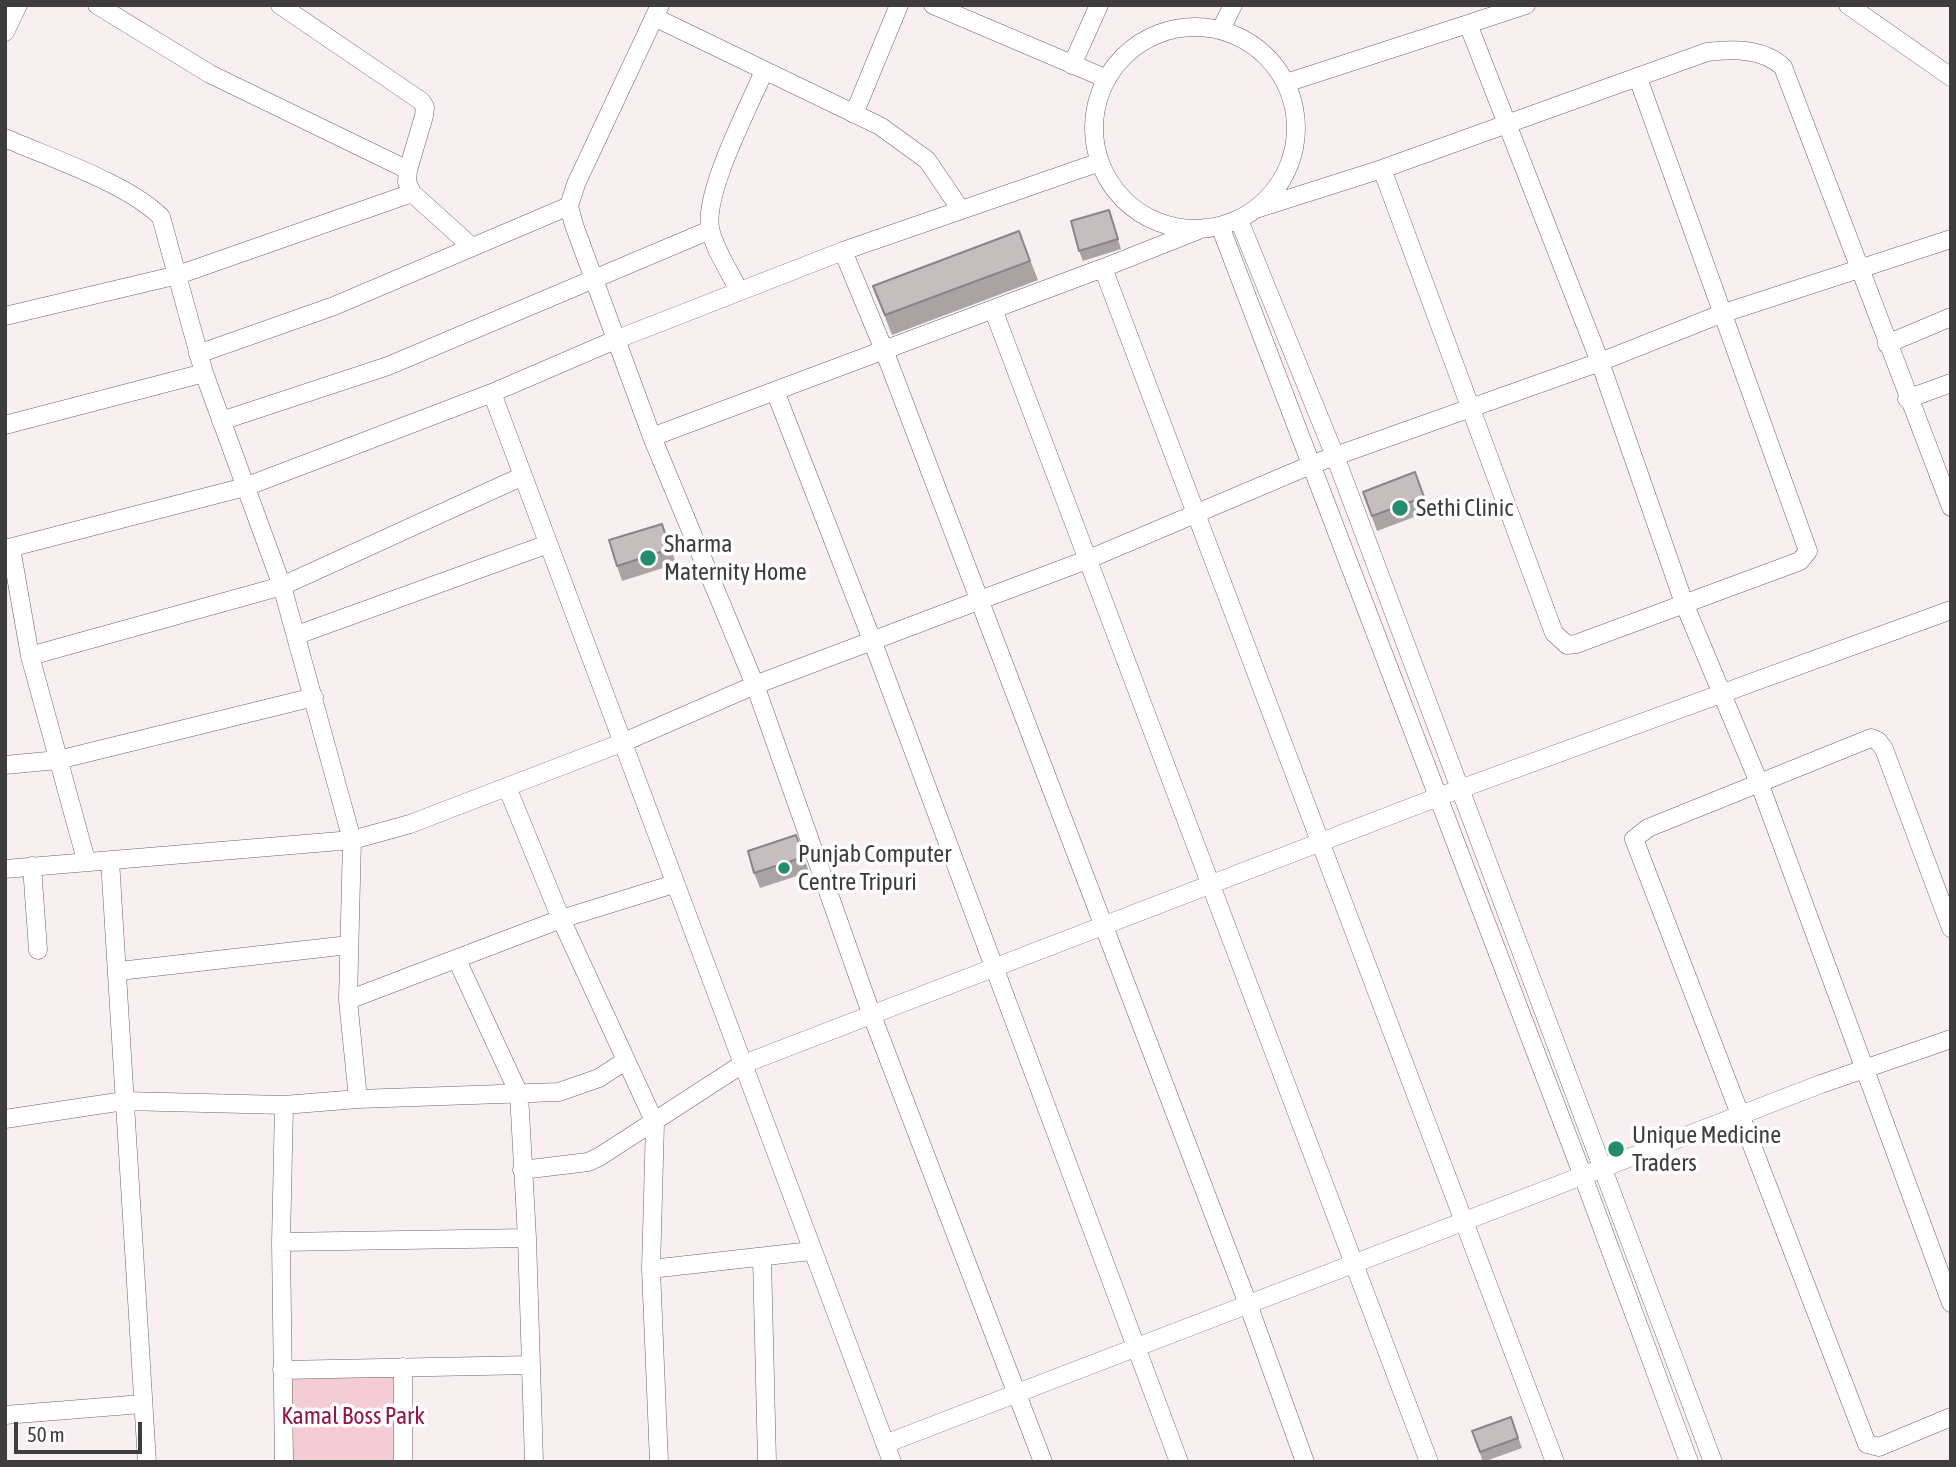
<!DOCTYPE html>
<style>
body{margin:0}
#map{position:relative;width:1956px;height:1467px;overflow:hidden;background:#f8eff1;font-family:"Asap Condensed",sans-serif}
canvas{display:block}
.frame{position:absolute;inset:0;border:7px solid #3f3c3d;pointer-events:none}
.scale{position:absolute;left:14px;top:1422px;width:128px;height:32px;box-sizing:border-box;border:4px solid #3f3c3d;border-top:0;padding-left:9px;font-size:21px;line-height:24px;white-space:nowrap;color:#3f3c3d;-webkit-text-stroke:5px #fff;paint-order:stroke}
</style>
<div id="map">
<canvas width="1956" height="1467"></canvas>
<div class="frame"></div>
<div class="scale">50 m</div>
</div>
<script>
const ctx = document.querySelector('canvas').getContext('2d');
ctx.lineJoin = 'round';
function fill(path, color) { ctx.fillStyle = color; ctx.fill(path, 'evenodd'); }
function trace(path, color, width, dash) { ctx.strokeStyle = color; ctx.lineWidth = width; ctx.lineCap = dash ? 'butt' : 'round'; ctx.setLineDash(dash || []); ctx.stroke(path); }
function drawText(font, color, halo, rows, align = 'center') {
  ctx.font = font + ' "Asap Condensed",sans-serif'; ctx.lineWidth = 7; ctx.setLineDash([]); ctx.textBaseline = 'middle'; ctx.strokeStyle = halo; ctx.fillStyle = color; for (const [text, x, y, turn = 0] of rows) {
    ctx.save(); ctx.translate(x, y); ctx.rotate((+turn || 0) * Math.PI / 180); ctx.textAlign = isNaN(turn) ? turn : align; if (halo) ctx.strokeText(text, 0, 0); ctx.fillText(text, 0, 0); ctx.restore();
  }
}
fill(new Path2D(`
 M403,1367L407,1462H284L282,1370Z`), '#f4ccd5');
const minor = new Path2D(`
 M97,5L210,74L408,170
 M280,5L421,101L425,107L424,116L408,170L407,182L412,193L472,247
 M660,5L576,184L569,206L574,225L652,437L755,685L871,1013L1043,1462
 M933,5L1107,79
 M1848,5L1951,77
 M654,17L880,126L927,160L961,210
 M1468,24L1526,5
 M1094 128a101 101 0 1 1 202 0a101 101 0 1 1-202 0Z
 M1221,29L1233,5
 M5,32L18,5
 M1072,65L1099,5
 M1286,83L1468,24L1600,362L1684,603L1760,785L1951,1303
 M854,114L899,5
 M5,138C50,158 127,183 161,217L204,373L282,586L352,840L348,1000L358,1099
 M1382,169L1554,633L1567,645L1576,644L1800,561L1808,551L1638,78
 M1256,209L1382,169L1707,52C1732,49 1763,48 1783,67L1951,507
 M1239,220L1335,456L1713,1462
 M1220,226L1583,1176L1689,1462
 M1204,228L1103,268L1555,1462
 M843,251L884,350L1248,1304L1305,1462
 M739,291C730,272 714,249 710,228C704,191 749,107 764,71
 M993,309L1429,1462
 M5,316L178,275L412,193
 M1887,344L1951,317
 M198,354L334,306L569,206
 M775,391L872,640L1179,1462
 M1907,399L1951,383
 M221,421L388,366L710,230
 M5,425L204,373
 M652,437L1103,268
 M11,548L30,656L86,860
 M5,549L245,487L492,393
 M297,635L548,544
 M30,656L282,586L523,476
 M5,765L58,760L314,697
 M507,787L561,919L655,1123L651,1269L659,1462
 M110,860L147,1462
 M32,866L38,950
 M5,869L352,840L410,824L624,742L755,685L1089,559L1313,464L1600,362L1721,314L1951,239
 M1951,928L1884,749L1878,741L1871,738L1648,828L1634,839L1867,1444L1879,1447L1951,1417
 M457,960L519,1094L527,1238L534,1462
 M119,971L349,945
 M348,1000L561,919L674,884
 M284,1105L281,1242L284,1462
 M5,1119L124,1101L284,1105L358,1099L559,1092L599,1078L625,1061
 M522,1170L588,1162L599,1157L741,1065L1438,797L1951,610
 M281,1242L527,1238
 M762,1258L767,1462
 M651,1269L811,1251
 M282,1370L531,1365
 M5,1415L142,1404
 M885,1444L1821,1084L1951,1039
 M403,1462V1367
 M892,1462L492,393L615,340L843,251L1100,162`);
trace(minor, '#6d6567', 19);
trace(minor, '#fff', 18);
fill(new Path2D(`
 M1109,210L1121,249L1083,261L1079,251Z
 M1019,231L1038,280L892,335L873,286Z
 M1415,472L1430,511L1377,531L1363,492Z
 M668,539L676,564L622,581L617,566Z
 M796,835L809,872L760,888L754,873Z
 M1511,1417L1522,1448L1483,1462L1472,1431Z`), '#aaa3a4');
const building = new Path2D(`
 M1109,210L1118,239L1079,251L1071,221Z
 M1019,231L1030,261L885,315L873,286Z
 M1415,472L1424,497L1372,516L1363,492Z
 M662,524L670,549L617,566L609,540Z
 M796,835L804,857L754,873L748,851Z
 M1511,1417L1518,1438L1480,1452L1472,1431Z`);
fill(building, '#c6bdbf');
trace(building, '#8b8486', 2);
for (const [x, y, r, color] of [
 [1400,508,9,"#218d6c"],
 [648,558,9,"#218d6c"],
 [784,868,7,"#218d6c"],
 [1616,1149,9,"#218d6c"]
]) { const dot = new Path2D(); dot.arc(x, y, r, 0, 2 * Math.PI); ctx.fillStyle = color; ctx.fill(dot); trace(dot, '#fff', 2.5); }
drawText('24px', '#3f3c3d', '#fff', [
 ["Sethi Clinic",1416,508],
 ["Sharma",664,544],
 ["Maternity Home",664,572],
 ["Punjab Computer",798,854],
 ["Centre Tripuri",798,882],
 ["Unique Medicine",1632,1135],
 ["Traders",1632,1163]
], 'left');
drawText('24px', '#911748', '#fff', [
 ["Kamal Boss Park",353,1416]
]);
</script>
